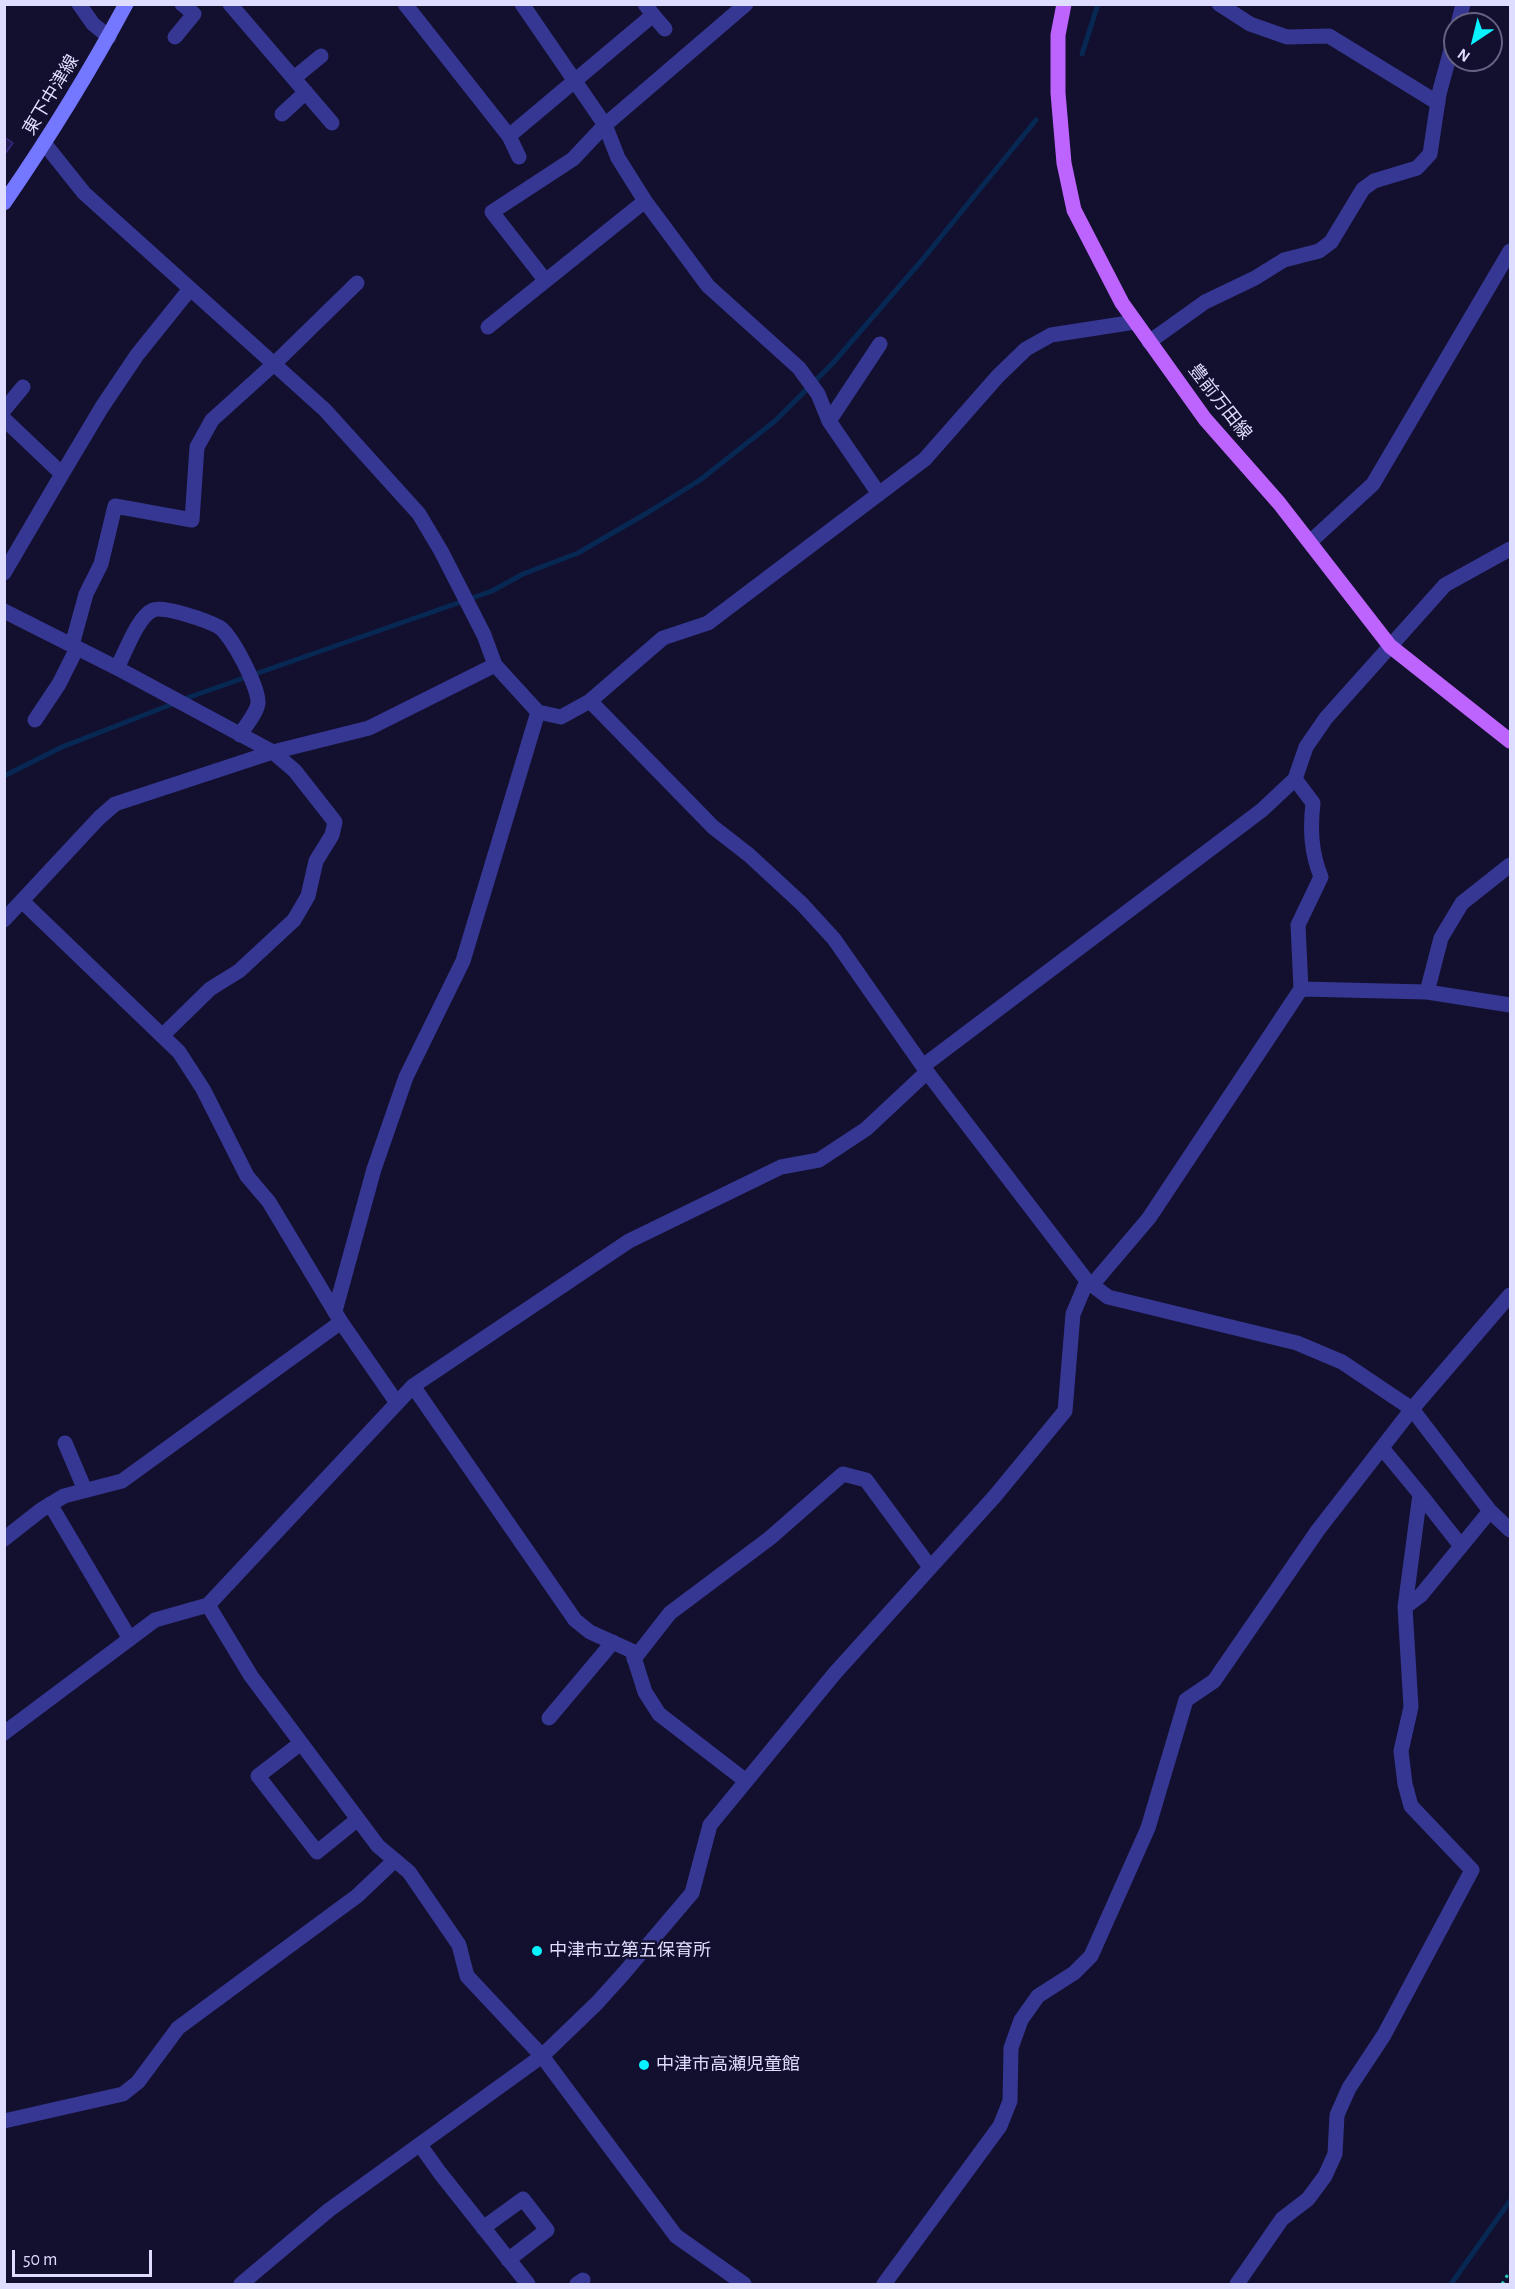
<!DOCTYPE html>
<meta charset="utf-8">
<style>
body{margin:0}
#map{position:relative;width:1515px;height:2289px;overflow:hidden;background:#130f2f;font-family:"Alegreya Sans",sans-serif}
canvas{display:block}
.frame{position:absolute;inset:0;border:6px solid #dfddff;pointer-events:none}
.north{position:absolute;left:1443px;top:12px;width:60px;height:60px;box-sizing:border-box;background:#130f2f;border:2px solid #656182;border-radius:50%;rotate:215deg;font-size:16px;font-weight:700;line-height:24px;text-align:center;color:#dfddff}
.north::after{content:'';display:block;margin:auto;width:21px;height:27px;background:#09f2ff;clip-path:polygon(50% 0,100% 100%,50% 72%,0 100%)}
.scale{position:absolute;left:12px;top:2250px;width:140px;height:27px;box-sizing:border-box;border:3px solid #dfddff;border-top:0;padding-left:8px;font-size:18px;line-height:21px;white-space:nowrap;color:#dfddff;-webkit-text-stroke:4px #130f2f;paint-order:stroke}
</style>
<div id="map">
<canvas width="1515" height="2289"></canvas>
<div class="frame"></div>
<div class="north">N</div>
<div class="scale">50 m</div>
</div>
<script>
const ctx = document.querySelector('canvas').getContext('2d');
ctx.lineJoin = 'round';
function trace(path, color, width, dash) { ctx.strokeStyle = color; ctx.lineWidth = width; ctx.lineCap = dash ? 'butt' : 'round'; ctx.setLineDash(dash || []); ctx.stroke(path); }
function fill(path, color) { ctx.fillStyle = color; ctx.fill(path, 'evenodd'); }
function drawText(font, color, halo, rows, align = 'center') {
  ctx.font = font + ' "Alegreya Sans","Noto Sans JP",sans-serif'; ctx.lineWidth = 5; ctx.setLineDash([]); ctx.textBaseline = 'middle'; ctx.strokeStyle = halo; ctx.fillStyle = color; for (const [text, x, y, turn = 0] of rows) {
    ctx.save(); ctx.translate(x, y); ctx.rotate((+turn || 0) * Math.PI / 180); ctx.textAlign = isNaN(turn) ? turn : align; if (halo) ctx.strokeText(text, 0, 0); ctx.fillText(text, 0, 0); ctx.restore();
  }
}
trace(new Path2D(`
 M1082,54L1098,4
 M184,699L492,591L523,574L578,553L647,513L700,480L775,421L832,364L923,259L1036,120
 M4,776L62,747L175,703
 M1451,2284L1510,2201`), '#082854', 5);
const building = new Path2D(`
 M4,137L13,143L4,155Z`);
fill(building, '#221951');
trace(building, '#362980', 1.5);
trace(new Path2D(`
 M1502,2284L1510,2271`), '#25cbb9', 3, [3, 4.5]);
trace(new Path2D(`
 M79,4L93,24L109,37
 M230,4L332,123
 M405,4L509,136L519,157
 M522,4L605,125L618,158L645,201L708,286L799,368L818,394L829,421
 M1219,4L1250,24L1287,37L1329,36L1438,103
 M653,15L665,29
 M1458,24L1463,4
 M175,37L194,14L182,4
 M294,78L321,56
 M282,114L306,92
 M509,136L653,15L645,4
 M44,143L84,193L325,410L419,514L441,551L484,635L495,665L538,712L561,717L590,701L713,827L749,855L802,904L834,939L927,1072L1087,1281L1108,1297L1297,1343L1342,1362L1412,1409L1490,1511L1510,1530
 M545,280L492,212L573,159L605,125L746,4
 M488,327L645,201
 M1149,342L1205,302L1255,278L1284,260L1319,251L1331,242L1363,189L1374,181L1417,168L1430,154L1439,94L1455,35
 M4,410L23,387
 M4,419L62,474L4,573
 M62,474L102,407L137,355L190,289
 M879,494L829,421L880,344
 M1310,542L1373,484L1510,251
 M4,611L117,668L273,752L369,728L495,665
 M72,645L86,594L101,564L115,506L192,520L197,447L212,420L274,364L357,283
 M117,668C125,653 138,616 153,610C163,605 208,621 219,627C232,635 259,688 258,703C257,713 245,726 240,735
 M590,701L663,638L708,623L925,459L998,376L1026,349L1051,335L1135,322
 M35,720L59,684L77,648
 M22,901L179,1052L203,1089L247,1176L269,1202L341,1322L397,1403
 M4,920L99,818L115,804L273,752L295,771L335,822L332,835L316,861L308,896L294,920L239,971L210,989L162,1036
 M1301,989L1427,992L1510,1005
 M1427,992L1441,938L1462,903L1510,865
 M923,1066L1262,810L1295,779L1306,747L1326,718L1445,585L1510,549
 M1092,1285L1149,1218L1301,989L1298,925L1321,877C1311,852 1310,829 1313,803L1295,779
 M335,1311L374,1169L406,1077L463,961L538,712
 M413,1386L575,1620L590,1632L632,1651L645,1692L659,1714L746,1781
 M65,1443L85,1490
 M1420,1494L1461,1546
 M50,1504L130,1639
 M4,1539L41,1510L64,1496L122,1481L341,1322
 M208,1605L251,1676L378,1846L409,1872L459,1945L467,1976L542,2056L676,2236L744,2284
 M1405,1607L1421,1595L1490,1511
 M634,1659L670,1613L770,1538L843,1474L866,1480L930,1567
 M549,1718L613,1642
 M4,1733L155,1620L208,1605L413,1386L629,1241L781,1167L819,1160L866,1129L927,1072
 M301,1743L258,1776L317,1852L358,1819
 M4,2121L123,2094L138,2082L178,2028L357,1896L395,1860
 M420,2145L440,2173L528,2284
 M483,2228L523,2199L547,2230L508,2260
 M241,2284L329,2210L542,2056L597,2003L624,1973L692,1893L710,1825L835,1673L995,1496L1065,1411L1073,1314L1087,1281
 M577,2284L583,2280
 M884,2284L1000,2126L1010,2101L1011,2048L1021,2020L1038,1996L1074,1973L1091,1956L1148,1828L1186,1700L1214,1681L1318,1530L1412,1409L1510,1295
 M1237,2284L1282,2219L1308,2199L1325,2176L1335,2154L1337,2115L1349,2088L1384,2035L1472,1870L1411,1806L1405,1784L1401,1751L1411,1707L1405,1607L1420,1494L1382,1448`), '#363792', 15);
trace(new Path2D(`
 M4,203C48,139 89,73 126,4`), '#7477ff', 15);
trace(new Path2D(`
 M1064,4L1058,35V93L1064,163L1074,210L1122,303L1205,419L1279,503L1390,646L1510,741`), '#bd64ff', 15);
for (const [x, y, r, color] of [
 [537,1951,6,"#09f2ff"],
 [644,2065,6,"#09f2ff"]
]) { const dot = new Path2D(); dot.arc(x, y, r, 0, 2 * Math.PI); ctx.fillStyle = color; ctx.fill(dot); trace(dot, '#130f2f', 2); }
drawText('18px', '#dfddff', '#130f2f', [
 ["東下中津線",51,95,-59],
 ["豊前万田線",1220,402,52]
]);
drawText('18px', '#dfddff', '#130f2f', [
 ["中津市立第五保育所",549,1951],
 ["中津市高瀬児童館",656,2065]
], 'left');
</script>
